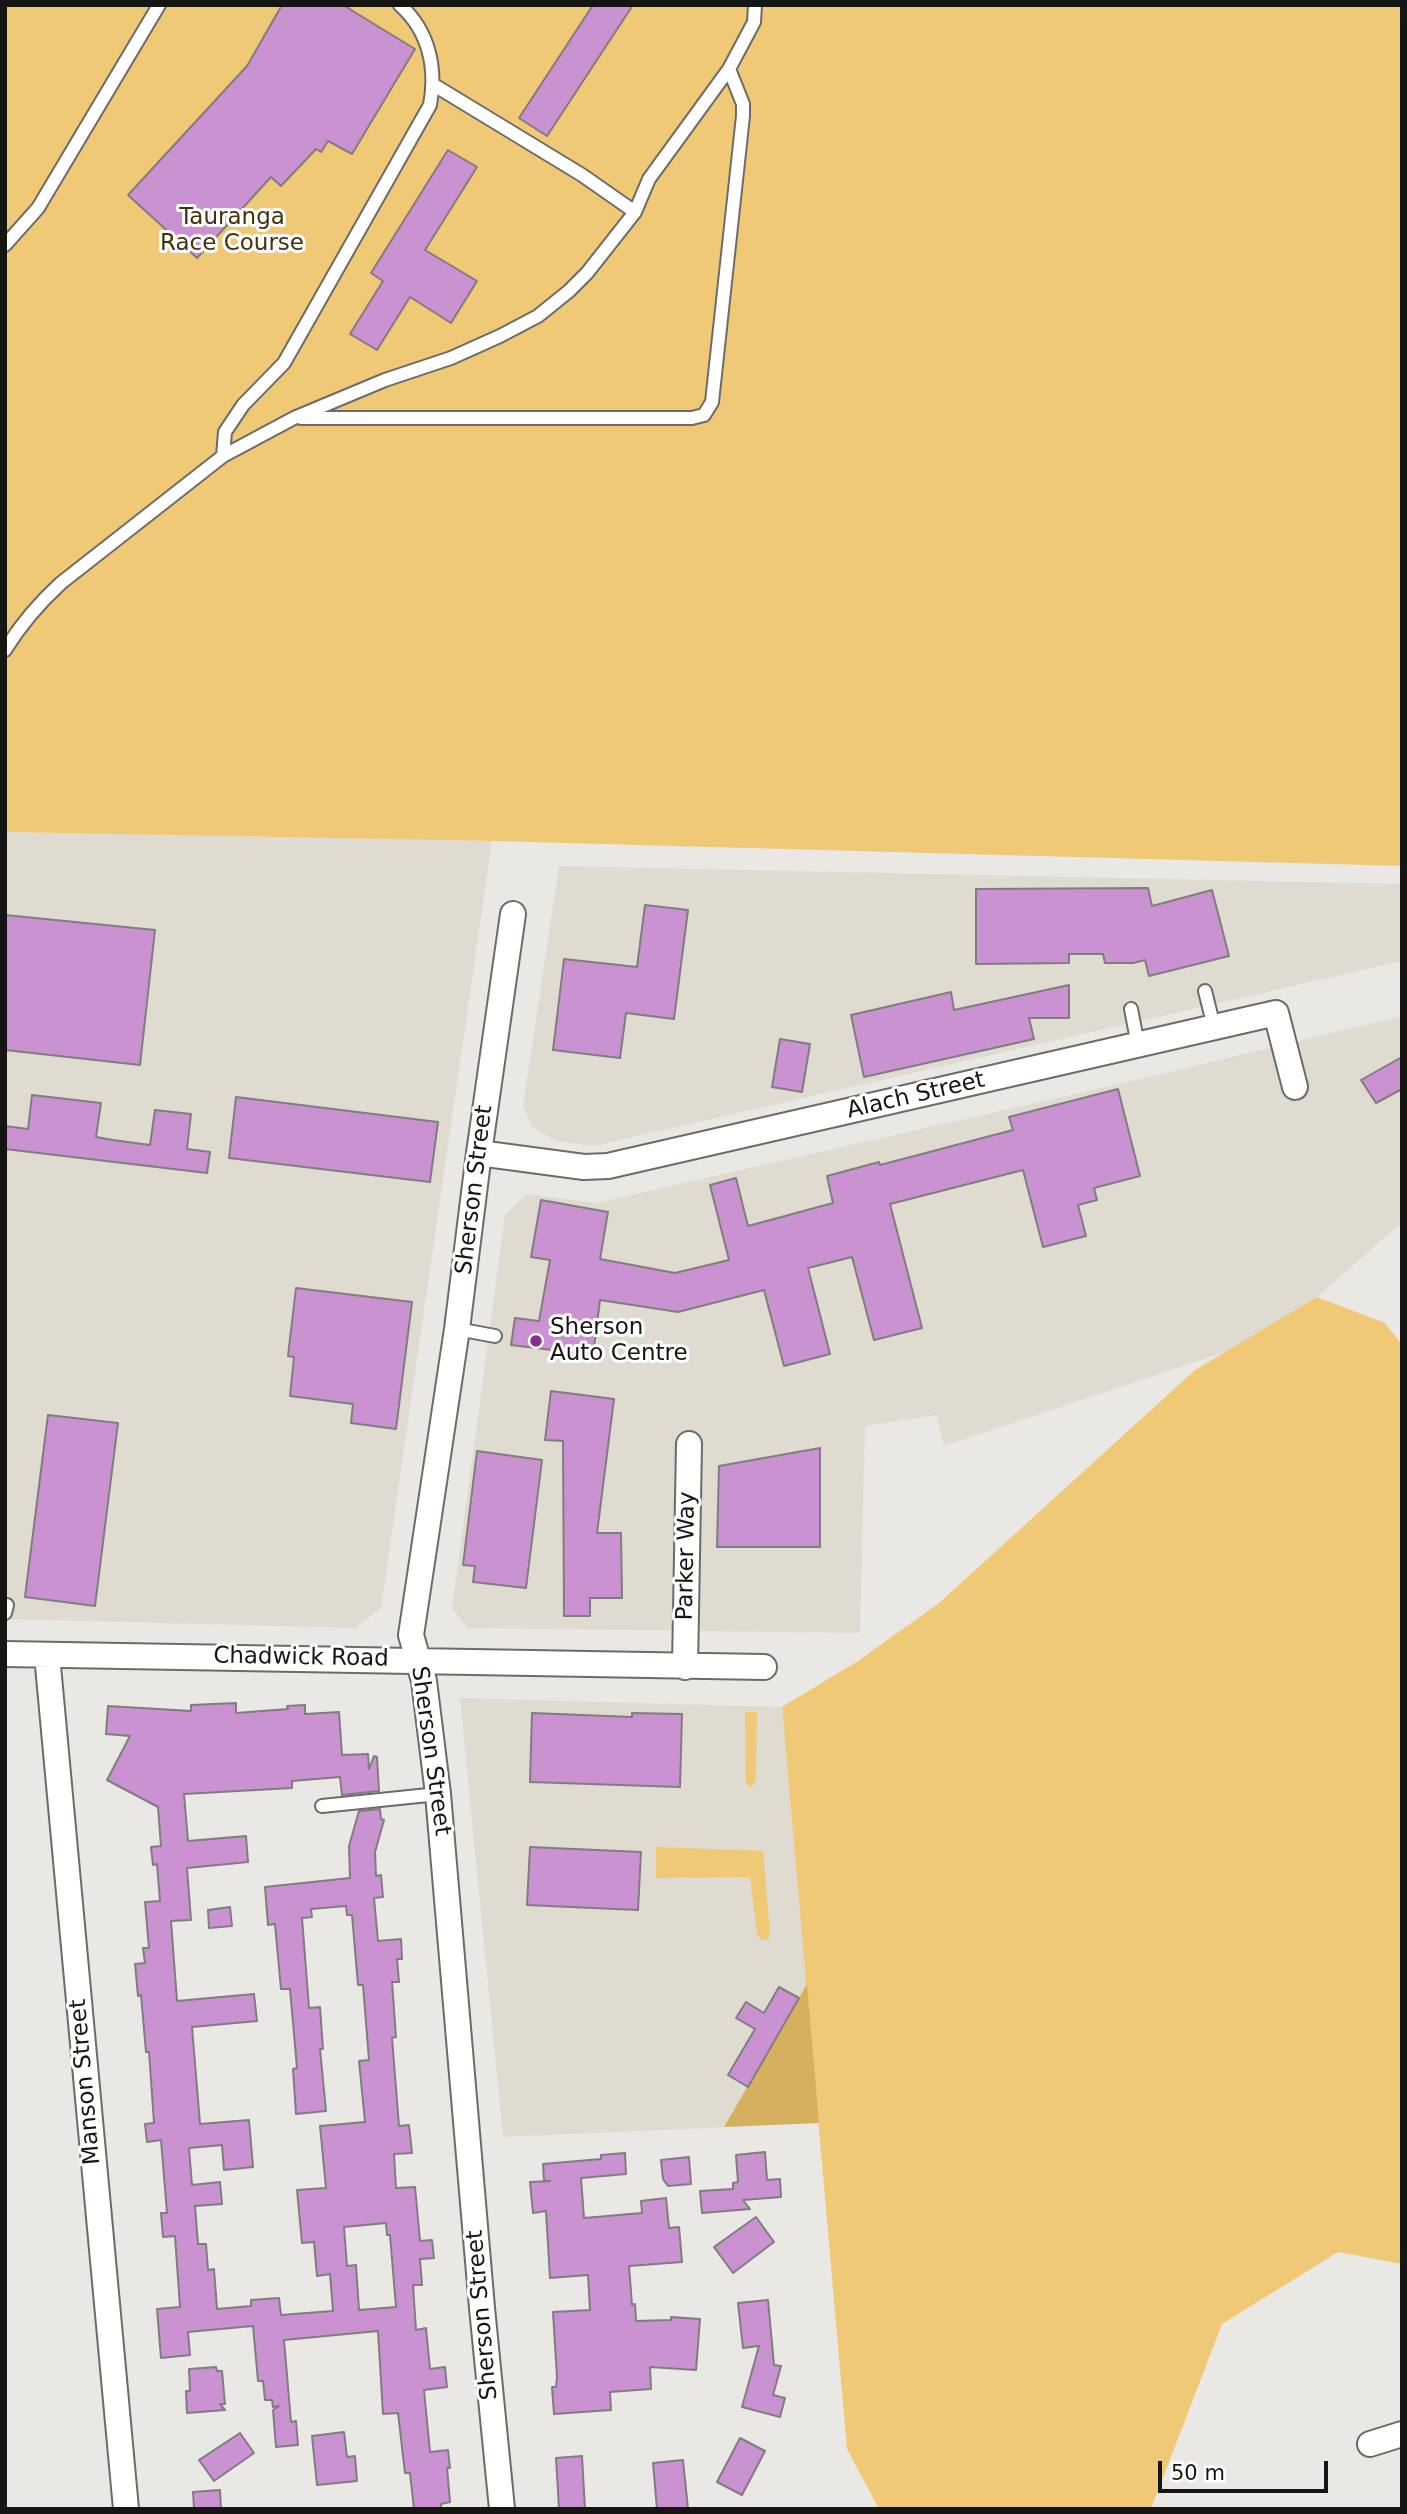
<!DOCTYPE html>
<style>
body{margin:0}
#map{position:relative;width:1407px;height:2514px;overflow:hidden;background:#e9e8e5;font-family:"DejaVu Sans",sans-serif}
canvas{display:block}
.frame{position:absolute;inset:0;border:7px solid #151514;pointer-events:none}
.scale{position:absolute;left:1158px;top:2461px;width:170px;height:32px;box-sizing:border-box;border:4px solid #151514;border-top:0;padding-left:9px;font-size:21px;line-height:24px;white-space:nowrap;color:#151514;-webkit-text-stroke:5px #fff;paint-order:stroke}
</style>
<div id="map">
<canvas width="1407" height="2514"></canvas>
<div class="frame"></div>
<div class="scale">50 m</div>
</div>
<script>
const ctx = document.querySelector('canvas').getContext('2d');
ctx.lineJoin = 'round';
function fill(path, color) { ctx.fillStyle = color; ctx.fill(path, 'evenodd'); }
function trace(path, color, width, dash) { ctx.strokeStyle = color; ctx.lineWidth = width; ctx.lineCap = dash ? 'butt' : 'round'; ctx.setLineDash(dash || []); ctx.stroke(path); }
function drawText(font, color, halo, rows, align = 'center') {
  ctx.font = font + ' "DejaVu Sans",sans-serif'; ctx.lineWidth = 6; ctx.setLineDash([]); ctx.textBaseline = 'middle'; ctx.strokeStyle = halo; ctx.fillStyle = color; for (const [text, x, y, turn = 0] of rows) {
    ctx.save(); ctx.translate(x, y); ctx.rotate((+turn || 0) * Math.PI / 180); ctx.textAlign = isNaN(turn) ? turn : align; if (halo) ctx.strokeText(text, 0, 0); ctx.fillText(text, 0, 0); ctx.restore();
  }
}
fill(new Path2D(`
 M5,832L492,841L381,1608L355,1628L5,1619Z
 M559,866L1402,884V961L594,1146L556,1141L532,1127L523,1106Z
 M1402,1016V1222L1273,1336L944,1446L936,1415L865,1426L860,1633L468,1628L452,1609L505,1215L527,1194L596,1203L1132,1081Z
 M460,1698L782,1707L819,2123L503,2137Z`), '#dfdbd1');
fill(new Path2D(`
 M5,5H1402V866L492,841L5,832Z
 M1317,1297L1385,1323L1402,1345V2264L1338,2252L1222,2324L1151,2509H879L847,2449L782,1707L858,1661L939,1603L1195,1370Z
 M745,1712H757L756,1779L752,1787L746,1784Z
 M656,1847L763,1851L770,1932L768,1939L761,1940L757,1934L750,1877L656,1878Z`), '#f0c977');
fill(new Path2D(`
 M807,1984L819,2123L724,2127L799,1998Z`), '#d7b05f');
const building = new Path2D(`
 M282,5H343L415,49L352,154L328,141L321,152L316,149L281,186L271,177L197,258L128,195L247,66Z
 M593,5H633L547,136L519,118Z
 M448,150L477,167L425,250L477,281L451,323L410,297L377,350L350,334L383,281L371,273Z
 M1148,888L1152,906L1212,890L1229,956L1149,976L1145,960L1133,963H1105L1103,954H1069V963L976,964V889Z
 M645,905L688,910L674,1019L626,1013L620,1058L553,1050L564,959L637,967Z
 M5,915L155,930L140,1065L5,1050Z
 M1069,985V1018H1029L1034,1039L864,1077L851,1015L951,992L954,1010Z
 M780,1039L810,1044L802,1092L772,1087Z
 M1402,1057V1089L1376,1103L1361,1080Z
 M1118,1089L1140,1176L1094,1188L1097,1200L1078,1205L1086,1236L1043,1247L1023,1170L890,1204L922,1328L874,1340L852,1257L808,1268L830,1354L784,1366L764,1290L678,1312L600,1300L593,1355L511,1345L515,1318L539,1321L550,1260L531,1257L541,1200L608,1212L600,1259L675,1273L729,1260L710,1185L736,1178L748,1226L833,1203L827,1176L879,1162L880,1165L1013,1130L1009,1117Z
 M32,1095L101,1103L96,1137L113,1140L150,1145L155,1110L191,1114L187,1149L210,1152L207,1173L5,1149V1126L28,1129Z
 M236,1097L438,1122L430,1182L229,1158Z
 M296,1288L412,1302L396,1429L351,1423L353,1404L290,1396L294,1357L288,1356Z
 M551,1391L614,1399L597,1533H621L622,1598H590V1616H564L563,1441L545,1440Z
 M48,1415L118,1423L95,1606L25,1597Z
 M820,1448V1547H717L719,1466Z
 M477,1451L542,1460L526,1588L473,1582L475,1566L463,1565Z
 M236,1703V1713L288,1709L287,1706L305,1705V1714L339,1712L342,1755L368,1754L369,1769L374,1756L377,1757L379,1791L342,1795L340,1777L292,1781V1788L184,1794L188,1841L246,1836L248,1862L187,1868L191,1920L171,1921L177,2001L254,1994L257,2021L192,2027L200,2124L249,2120L253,2167L224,2170L222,2145L189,2148L192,2185L220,2182L222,2204L195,2206L198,2244H206L208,2270L214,2269L217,2309L251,2306V2300L279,2298L281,2315L333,2311L330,2274L317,2276L314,2242L302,2243L297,2190L326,2188L320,2126L365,2122L359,2061L369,2060L363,1985H358L352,1915H347L346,1906L311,1909L312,1917L302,1918L309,2008L320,2007L323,2049H320L326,2111L296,2114L293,2069L297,2068L290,1989H281L275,1924L268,1925L265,1887L350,1878L349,1846L359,1811L380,1809L381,1819L384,1820L375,1852L376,1876L381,1875L383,1897L374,1898L378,1941L401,1939L402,1959H397L399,1982H392L396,2037L392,2038L399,2126L409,2125L412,2153L394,2154L396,2188L415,2187L420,2241L432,2240L434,2258L420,2259L422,2285H413L416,2330L426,2328L430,2369L445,2367L447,2387L424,2390L430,2452L448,2450L450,2468H447L450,2502L441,2504V2509H414L410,2473H405L398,2413L383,2414L378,2331L284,2340L291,2422L296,2421L298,2445L276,2447L273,2410L279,2406L273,2407L272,2400H265L263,2381H258L253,2326L188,2332L190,2355L161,2358L157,2309L180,2307L175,2236L163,2237L161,2213H167L161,2140L147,2142L145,2124L154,2123L149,2052H146L141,1995L138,1996L135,1964L145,1963L143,1948H149L145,1902L160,1901L157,1864L153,1865L151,1847L161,1846L158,1807L107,1780L130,1736L106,1734L108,1706L191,1711V1705ZM386,2223L387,2235H390L396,2307L359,2310L356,2265L347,2266L344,2227Z
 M532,1713L632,1717V1713L682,1714L680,1787L530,1782Z
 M530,1847L641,1852L638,1910L527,1905Z
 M230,1907L232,1926L209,1928L208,1910Z
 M779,1987L799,1998L748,2087L728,2075L755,2029L736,2018L746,2002L764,2013Z
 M765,2152L767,2180L780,2179L781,2197L743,2200L750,2209L702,2213L700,2191L733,2189V2183L738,2182L736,2155Z
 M625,2153L626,2174L581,2178L584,2218L642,2213L641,2201L666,2198L669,2228L679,2227L682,2262L629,2266L632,2305L635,2304L636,2321L671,2320V2317L700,2319L696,2370L650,2367L651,2389L610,2392L611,2410L554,2414L552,2387H556L557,2377L553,2312L590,2310L588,2275L550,2278L546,2211L533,2213L530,2182L550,2181H544L543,2164L601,2159V2155Z
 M689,2157L691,2184L668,2186L663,2179L661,2160Z
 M756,2217L774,2242L733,2273L714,2247Z
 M768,2300L774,2365L781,2366L773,2395L785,2398L780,2417L742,2407L759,2346L743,2348L738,2303Z
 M216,2367L217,2371H222L225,2404H220L225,2410L187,2413L186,2391H190L189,2369Z
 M344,2432L347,2457L355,2456L357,2481L317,2485L312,2436Z
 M240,2433L254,2453L214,2481L199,2460Z
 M740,2438L765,2451L742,2495L717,2482Z
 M582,2456L585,2509H559L556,2458Z
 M683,2460L688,2509H657L653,2463Z
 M220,2490L221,2509H194L193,2492Z`);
fill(building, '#cb92d2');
trace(building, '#7f7d7f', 2);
const lane = new Path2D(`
 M434,85L582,175L635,212
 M5,245L38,208L159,5
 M301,418H692L704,415L712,402L743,116V104L729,69
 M223,456L225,432L243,405L284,363L430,105C437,68 429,31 400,5
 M5,650C21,624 38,604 61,583L223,456L294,418L385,380L451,358L500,336L538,316L569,291L587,273L635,212L649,179L729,69L754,22L755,5
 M1205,991L1214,1027
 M1131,1009L1138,1045
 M457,1329L495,1336
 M5,1613L7,1605
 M322,1806L438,1794`);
const street = new Path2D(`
 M479,1153L584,1167L608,1166L1276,1013L1295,1087
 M5,1654L764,1667
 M47,1655L126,2509
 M685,1667L689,1444
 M1370,2444L1402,2434
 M502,2509L482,2308L438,1794L424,1681L411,1635L457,1329L479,1153L513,914`);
trace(lane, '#6c6b69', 16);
trace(street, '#6c6b69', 28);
trace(lane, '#fff', 12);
trace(street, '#fff', 24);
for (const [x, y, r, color] of [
 [536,1341,7,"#892b95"]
]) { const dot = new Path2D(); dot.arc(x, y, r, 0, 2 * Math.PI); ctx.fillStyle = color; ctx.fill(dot); trace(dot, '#fff', 2.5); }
drawText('23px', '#41310c', '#fff', [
 ["Tauranga",232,218],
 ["Race Course",232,244]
]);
drawText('23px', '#151514', '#fff', [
 ["Alach Street",916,1096,-13],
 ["Sherson Street",475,1190,-83],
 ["Parker Way",687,1556,-89],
 ["Chadwick Road",301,1658,1],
 ["Sherson Street",430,1751,82],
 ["Manson Street",86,2082,-95],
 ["Sherson Street",483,2315,-95]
]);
drawText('23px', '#151514', '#fff', [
 ["Sherson",550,1328],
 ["Auto Centre",550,1354]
], 'left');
</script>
